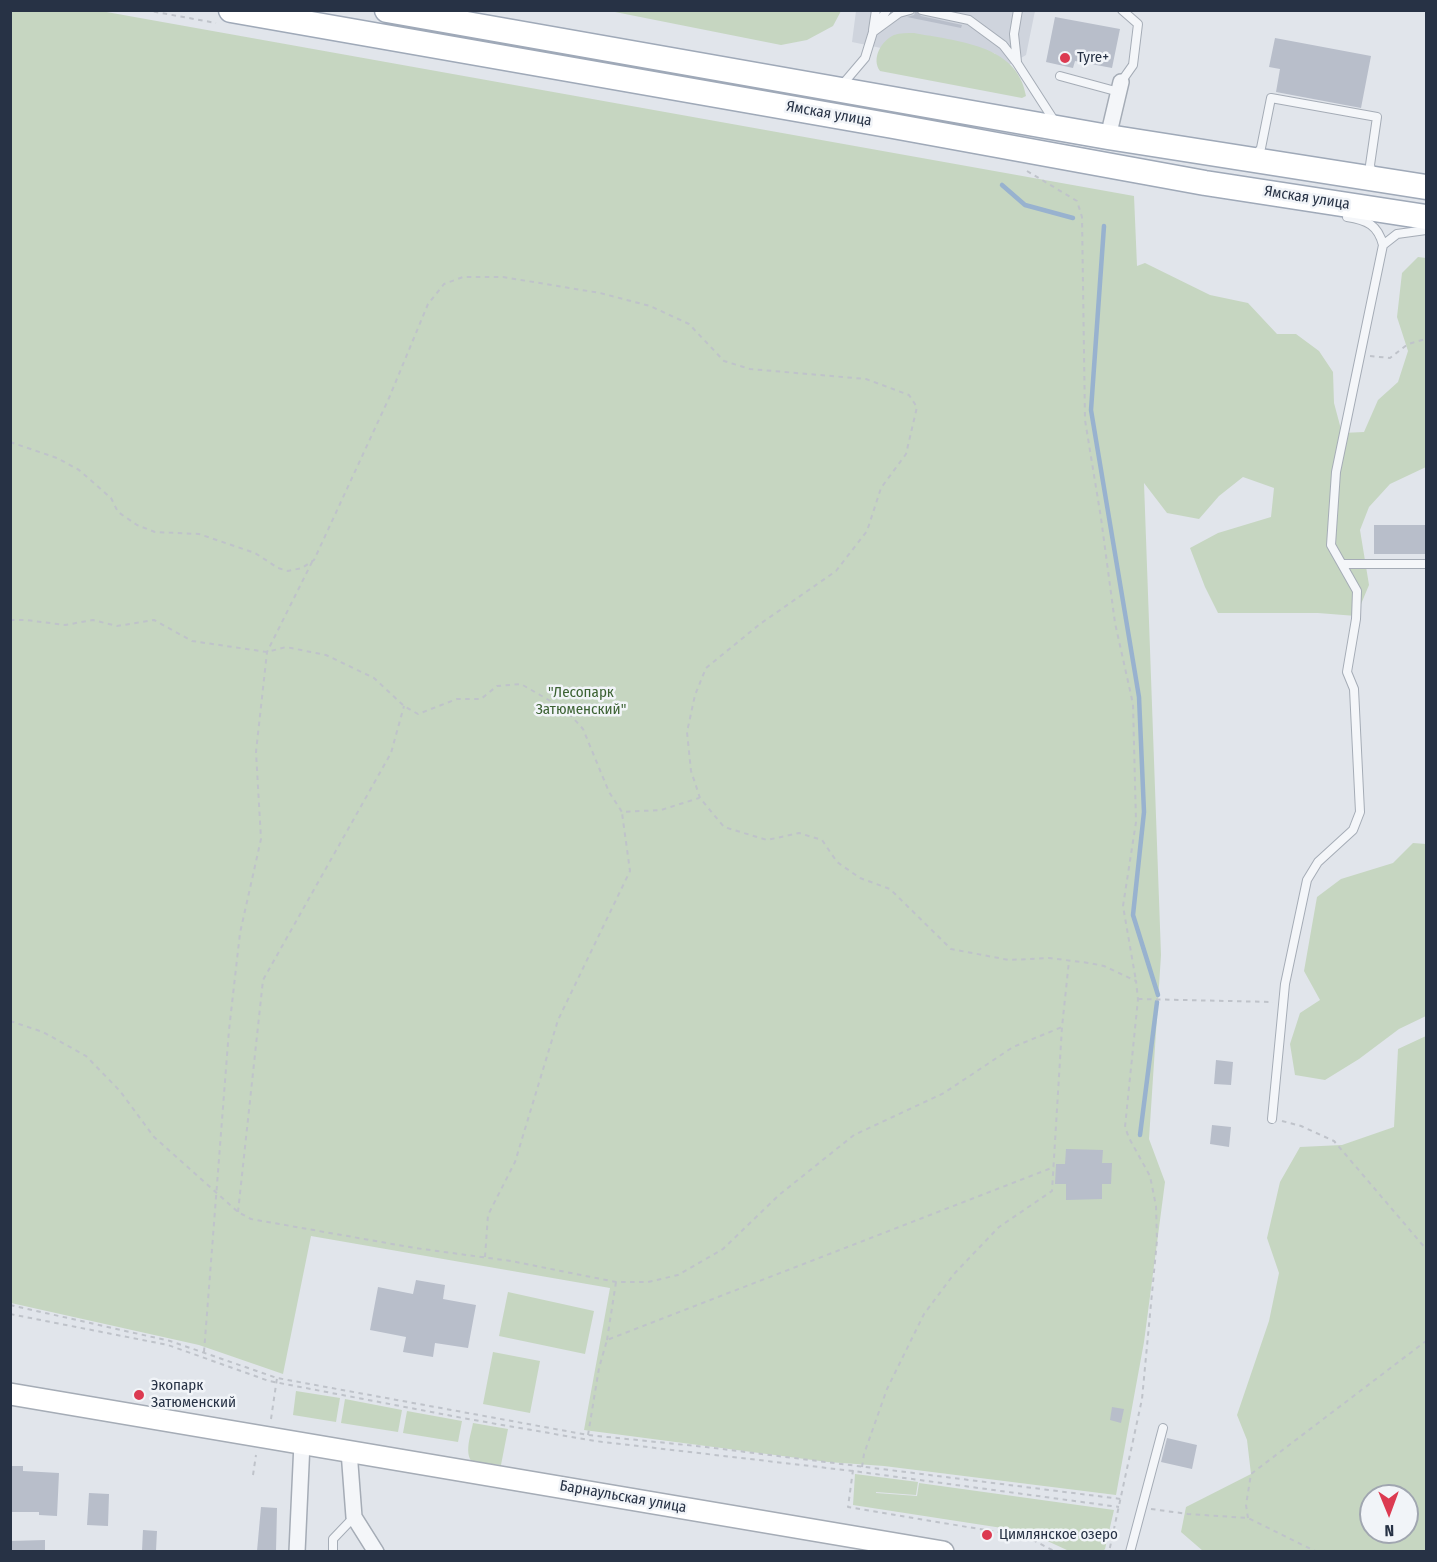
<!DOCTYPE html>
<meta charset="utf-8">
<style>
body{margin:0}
#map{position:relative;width:1437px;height:1562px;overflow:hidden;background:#e1e5eb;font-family:"Fira Sans Condensed",sans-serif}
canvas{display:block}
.frame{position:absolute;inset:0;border:12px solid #273245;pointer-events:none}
.north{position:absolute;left:1359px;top:1484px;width:60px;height:60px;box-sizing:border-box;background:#f1f4f8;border:2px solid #a0a6b0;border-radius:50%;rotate:179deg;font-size:16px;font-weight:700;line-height:24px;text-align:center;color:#273245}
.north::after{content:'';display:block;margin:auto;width:21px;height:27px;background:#dc3a51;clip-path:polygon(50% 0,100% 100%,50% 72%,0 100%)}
</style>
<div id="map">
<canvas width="1437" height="1562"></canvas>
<div class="frame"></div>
<div class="north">N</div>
</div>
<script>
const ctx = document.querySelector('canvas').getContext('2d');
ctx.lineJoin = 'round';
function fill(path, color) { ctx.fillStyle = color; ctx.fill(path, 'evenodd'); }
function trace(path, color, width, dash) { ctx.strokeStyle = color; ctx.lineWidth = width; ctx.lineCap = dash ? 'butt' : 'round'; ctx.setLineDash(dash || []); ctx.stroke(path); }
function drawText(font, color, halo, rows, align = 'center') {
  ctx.font = font + ' "Fira Sans Condensed",sans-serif'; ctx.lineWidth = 5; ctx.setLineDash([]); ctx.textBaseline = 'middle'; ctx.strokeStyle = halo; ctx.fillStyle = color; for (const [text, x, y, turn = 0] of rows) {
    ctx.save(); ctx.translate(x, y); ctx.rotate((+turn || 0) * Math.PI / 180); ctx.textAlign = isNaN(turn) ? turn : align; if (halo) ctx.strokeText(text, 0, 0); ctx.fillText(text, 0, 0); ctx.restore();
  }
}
fill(new Path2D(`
 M856,11H1035L1026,55L1009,65L994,53L894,36L881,48L852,42Z`), '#cfd4dd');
fill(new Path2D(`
 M10,11H101L1134,196L1137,266L1145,263L1210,295L1248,303L1277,334H1296L1319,351L1333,372L1334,403L1342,433L1364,432L1378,400L1398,382L1408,351L1397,317L1402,273L1418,257L1426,258V467L1390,484L1369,507L1360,530L1369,585L1356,616L1318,613H1218L1205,587L1190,548L1218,533L1271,517L1274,488L1243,477L1219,496L1199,519L1167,513L1144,483L1161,955L1149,1139L1165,1182L1144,1342L1116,1495L884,1466L828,1462L584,1430L610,1288L311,1236L283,1374L199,1345L11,1303Z
 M610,11H841L833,26L807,40L781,45Z
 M914,33C955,41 1018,44 1026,96L1022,98L880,71C871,59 881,41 894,35C900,33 908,33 914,33Z
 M1413,843L1426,844V1016L1399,1029L1359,1059L1325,1080L1295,1075L1290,1044L1300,1013L1320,1000L1304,971L1317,897L1341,879L1393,863Z
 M1426,1036V1551H1203L1181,1532L1186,1507L1251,1474L1247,1440L1237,1415L1269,1321L1279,1273L1267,1238L1280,1182L1300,1147L1342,1145L1394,1127L1398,1049ZM1371,1496H1407V1532H1371Z
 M508,1292L594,1311L585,1354L499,1336Z
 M493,1352L540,1361L530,1413L483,1404Z
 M296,1391L340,1398L336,1422L293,1415Z
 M345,1399L402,1410L398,1432L341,1423Z
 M407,1411L462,1421L458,1442L403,1433Z
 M473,1423L508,1429L501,1465L472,1462C464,1452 471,1435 473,1423Z
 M855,1474L918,1482L916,1495L876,1492V1493L917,1496L919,1483L1114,1510L1105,1549L1103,1551H1069L1028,1532L853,1505Z`), '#c6d6c1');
trace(new Path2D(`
 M1002,185L1025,205L1073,218
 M1104,226L1091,410L1139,697L1144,812L1133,915L1158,995
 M1140,1135L1157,1002`), '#98b2cf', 4.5);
fill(new Path2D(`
 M916,10L921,16L962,25L961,28L907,17L914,15Z
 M1055,17L1120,29L1112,68L1075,61L1073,68L1046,62Z
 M1275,38L1371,56L1361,108L1276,92L1280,69L1269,67Z
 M1374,525H1426V554H1374Z
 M1216,1060L1233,1062L1231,1085L1214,1084Z
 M1212,1125L1231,1127L1229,1147L1210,1144Z
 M1066,1149L1103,1150L1102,1163H1112L1111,1184H1102V1199L1066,1200V1184H1055L1056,1164H1065Z
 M416,1280L445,1285L443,1299L476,1305L468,1348L435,1343L433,1357L403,1352L406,1337L370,1330L378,1287L413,1294Z
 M1112,1407L1124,1409L1121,1423L1110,1420Z
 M1167,1438L1197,1445L1192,1469L1161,1462Z
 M10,1466H23V1471L59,1473L57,1516L39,1515V1512H10Z
 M89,1493L109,1494L108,1526L87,1525Z
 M261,1507L277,1508L276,1551H257Z
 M143,1530L157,1531L156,1551H142Z
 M45,1540V1551H10V1541Z`), '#b8beca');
const lane = new Path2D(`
 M922,10L969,20L1003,45L1017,63L1055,122
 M875,28L887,10
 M873,30L876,10
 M1017,62L1014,34L1018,10
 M1060,76L1119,92
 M1121,82L1133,65L1138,24L1122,10
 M842,85L865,58L873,32L899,13L910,10
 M1256,155L1261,148L1271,98L1377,117L1370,165L1372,174
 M1383,245L1397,234L1426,230
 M1344,564H1426
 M1272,1119L1285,984L1307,880L1318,862L1353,830L1360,812L1354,689L1347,672L1356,619L1357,591L1331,545L1336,472L1383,245C1378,225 1367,220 1347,217
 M333,1552V1539L354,1517
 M1130,1552L1163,1428`);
const street = new Path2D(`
 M1108,137L1121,82
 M349,1451L354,1517L376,1552
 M297,1552L302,1443`);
const secondary = new Path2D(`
 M10,1394L943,1552`);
const primary = new Path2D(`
 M231,10L893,126L1205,183L1426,217
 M387,10L1108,137L1426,187`);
trace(lane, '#a5acb6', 10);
trace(street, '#a5acb6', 18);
trace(secondary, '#a5acb6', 24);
trace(primary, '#9fa9b8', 27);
trace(new Path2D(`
 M145,10L216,23
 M1027,171L1077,201L1082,217L1085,420L1101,518L1115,623L1133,704L1136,822L1123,906L1136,981
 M1370,356L1390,358L1408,344L1426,339
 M10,442L57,458L79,470L111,498L118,512L137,525L155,532L199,534L255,553L278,568L288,571L302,568L314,560L389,398L428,304L444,284L463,277H503L600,293L650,306L689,324L724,361L750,369L866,379L909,395L917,407L906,454L881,488L867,531L836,571L760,624L706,668L695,695L687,732L691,771L700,798L724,827L767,840L799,833L822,840L837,862L860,878L890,889L951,949L1009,960L1049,958L1089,963L1104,966L1136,981L1138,999L1125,1127L1129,1138L1150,1176L1156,1206L1157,1240L1142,1399L1109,1552
 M10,620H26L65,625L93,620L117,626L154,620L192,641L267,652L286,647L326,655L374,678L404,706L418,714L457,699H481L497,686L521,684L566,710L583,729L609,792L622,812L661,810L699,798
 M1138,999L1273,1002
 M10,1021L43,1032L86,1056L120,1091L154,1137L238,1212L251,1219L415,1248L511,1261L616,1282H648L678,1275L723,1249L779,1195L854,1135L944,1093L1013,1047L1062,1027
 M1282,1121L1301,1126L1334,1141L1426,1249
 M238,1212L263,980L391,753L404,706
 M485,1257L488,1215L515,1162L558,1020L630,871L622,813
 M10,1305L170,1341L277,1378L588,1435L706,1447L1121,1499
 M10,1314L168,1345L269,1381L468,1419L595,1441L853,1471L1119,1507
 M607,1340L616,1282
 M204,1352L229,1030L240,933L261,839L256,752L267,652L313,560
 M271,1419L277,1378
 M588,1435L599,1368L607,1340L1054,1167
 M862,1467L864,1454L887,1389L924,1314L954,1274L999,1227L1052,1191L1062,1027L1069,961
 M853,1470L848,1507L1027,1537L1056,1552
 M253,1475L256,1455
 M1151,1509L1188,1514L1248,1518L1317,1552
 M1248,1518L1246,1505L1251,1474L1426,1341`), '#bfc3ca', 2, [4.5, 4.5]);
trace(lane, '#f4f6f9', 8);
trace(street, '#f4f6f9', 15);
trace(secondary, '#fff', 21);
trace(primary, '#fff', 24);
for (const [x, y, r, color] of [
 [1065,58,6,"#dc3a51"],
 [139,1395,6,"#dc3a51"],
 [987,1535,6,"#dc3a51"]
]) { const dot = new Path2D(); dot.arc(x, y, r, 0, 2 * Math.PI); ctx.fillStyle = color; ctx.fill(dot); trace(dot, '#f1f4f8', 2); }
drawText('15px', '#273245', '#f1f4f8', [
 ["Tyre+",1077,58],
 ["Экопарк",151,1386],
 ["Затюменский",151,1403],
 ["Цимлянское озеро",999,1535]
], 'left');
drawText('15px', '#273245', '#f1f4f8', [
 ["Ямская улица",829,114,10],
 ["Ямская улица",1307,198,9],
 ["Барнаульская улица",623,1497,10]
]);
drawText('15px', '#3c6233', '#f1f4f8', [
 ["\"Лесопарк",581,693],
 ["Затюменский\"",581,710]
]);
</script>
